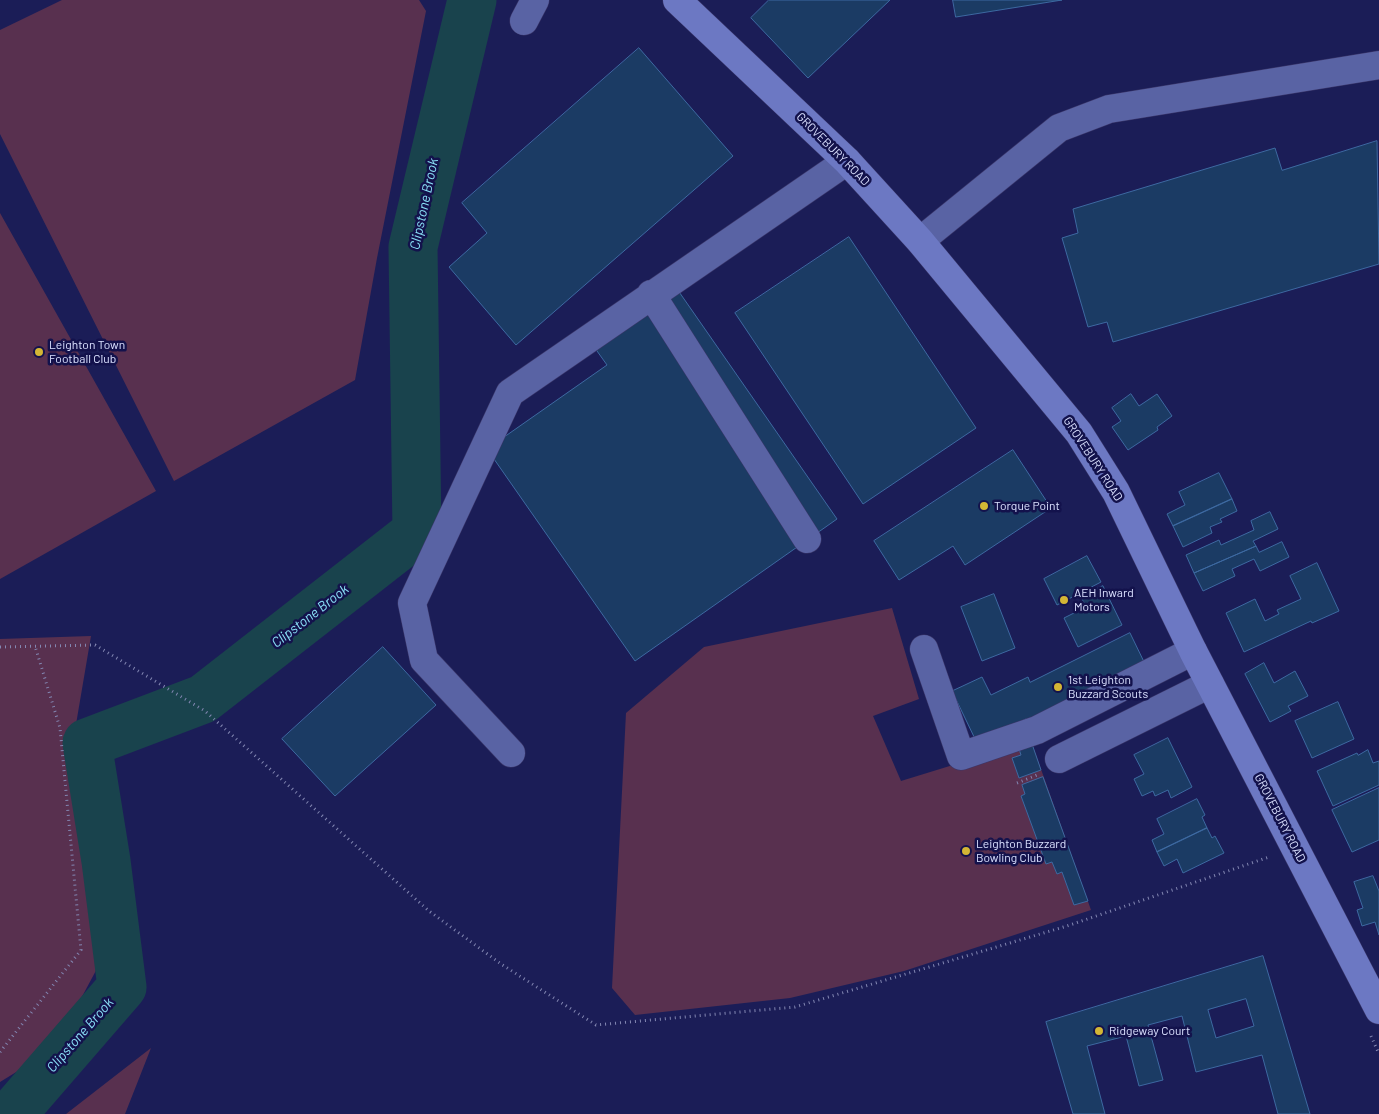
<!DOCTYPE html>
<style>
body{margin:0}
canvas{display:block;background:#1b1d57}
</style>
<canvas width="1379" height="1114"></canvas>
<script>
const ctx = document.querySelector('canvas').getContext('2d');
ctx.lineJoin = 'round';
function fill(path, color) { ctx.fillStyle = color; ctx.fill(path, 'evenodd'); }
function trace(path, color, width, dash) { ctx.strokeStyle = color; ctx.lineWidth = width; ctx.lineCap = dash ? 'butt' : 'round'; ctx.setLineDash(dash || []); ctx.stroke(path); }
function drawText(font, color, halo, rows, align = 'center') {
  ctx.font = font + ' Barlow,sans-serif'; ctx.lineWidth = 5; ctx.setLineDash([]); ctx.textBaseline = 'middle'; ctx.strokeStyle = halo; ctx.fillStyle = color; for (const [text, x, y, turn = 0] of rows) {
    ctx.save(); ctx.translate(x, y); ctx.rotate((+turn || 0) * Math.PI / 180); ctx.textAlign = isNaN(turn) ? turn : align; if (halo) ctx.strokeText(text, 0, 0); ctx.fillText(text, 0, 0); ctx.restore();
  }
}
fill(new Path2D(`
 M62,0H419L426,11L377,258L355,380L174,481L0,134V30Z
 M0,213L156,491L0,579Z
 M892,608L919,699L873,716L901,781L1031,741L1091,910L904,971L790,998L635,1015L612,988L626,713L704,647Z
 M91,636L74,736L100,963L62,1034L26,1066L0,1082V639Z
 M151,1048L125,1114H66Z`), '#58304f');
trace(new Path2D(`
 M12,1114L122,987L106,861L87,743L203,699L417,532L413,247L472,0`), '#19434d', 49);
const building = new Path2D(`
 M769,0H890L808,78L751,18Z
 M953,0H1062L956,17Z
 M639,48L733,156L516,345L449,267L487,233L462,203Z
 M1377,141L1379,264L1113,342L1107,322L1088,327L1062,238L1078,233L1073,209L1275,148L1282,170Z
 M849,237L976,428L863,504L735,313Z
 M675,286L837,519L635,661L487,449L607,365L592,344Z
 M1131,394L1139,406L1157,394L1172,416L1157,427L1158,430L1128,450L1112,427L1121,421L1112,408Z
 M1013,450L1051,508L965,565L953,546L899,580L874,541Z
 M1219,473L1232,499L1173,526L1167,514L1185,505L1179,492Z
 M1232,499L1237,511L1220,519L1222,522L1210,527L1212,533L1183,547L1173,526Z
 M1270,512L1278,529L1253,541L1256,546L1194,573L1186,555L1219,540L1221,545L1254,530L1251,521Z
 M1282,542L1289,557L1260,571L1254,559L1232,569L1235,576L1203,591L1194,573L1256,546L1259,552Z
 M1087,556L1101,582L1057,605L1044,579Z
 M1317,563L1339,611L1312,623L1311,621L1244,652L1226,613L1255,599L1265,621L1279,614L1277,610L1301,599L1290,576Z
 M1103,586L1122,625L1078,647L1064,618L1086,607L1081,597Z
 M994,594L1015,648L982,661L961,607Z
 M1130,633L1147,668L1030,726L1026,719L977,743L952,691L982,677L991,695L1028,677L1030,682Z
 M383,647L436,705L335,796L282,739Z
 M1264,663L1274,683L1295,671L1308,696L1288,706L1291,711L1270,722L1245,674Z
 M1338,702L1354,739L1312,758L1295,721Z
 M1168,738L1192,787L1171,798L1168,790L1155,796L1153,791L1142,796L1134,779L1144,774L1134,755Z
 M1031,741L1041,770L1019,778L1012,758L1021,755L1018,746Z
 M1368,750L1373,763L1379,761V785L1333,806L1317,771L1357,753L1358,755Z
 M1043,777L1088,901L1074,905L1062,872L1057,874L1052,862L1046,864L1021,796L1025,794L1022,785Z
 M1379,788V840L1352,852L1332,810Z
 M1197,799L1205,815L1202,817L1207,828L1157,852L1152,840L1164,834L1157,819Z
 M1207,828L1212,838L1215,836L1224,853L1183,873L1177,859L1164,866L1157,852Z
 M1373,876L1379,891V935L1375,922L1362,926L1357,910L1363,908L1354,882Z
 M1263,956L1310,1114H1278L1262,1055L1196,1072L1182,1016L1148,1025L1163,1080L1139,1086L1126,1036L1087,1046L1105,1114H1073L1046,1022ZM1246,999L1254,1026L1216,1038L1208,1010Z`);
fill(building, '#1b3b64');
trace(building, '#3d69a1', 1);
const minor = new Path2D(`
 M524,21L535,0
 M920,241L1059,128L1109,109L1379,65
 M651,294L807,539
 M924,649L961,756L1037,730L1193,651
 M511,753L424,660L412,603L510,393L847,161
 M1059,759L1210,684`);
const major = new Path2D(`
 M677,0L847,161L920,241L1079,433L1116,492L1193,651L1379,1010`);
trace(minor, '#3b376a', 29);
trace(major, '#3b376a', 29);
trace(new Path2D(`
 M0,647L95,645L205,711L429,911L501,964L596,1025L795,1007L1067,926L1269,857
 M1017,783L1037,775
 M1371,1036L1379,1054
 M0,1052L81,950L60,728L35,646`), '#8387b2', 3, [1, 4]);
trace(minor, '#5963a4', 28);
trace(major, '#6c78c3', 28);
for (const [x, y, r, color] of [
 [39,352,5,"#d3b635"],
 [984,506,5,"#d3b635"],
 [1064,600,5,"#d3b635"],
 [1058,687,5,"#d3b635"],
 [966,851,5,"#d3b635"],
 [1099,1031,5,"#d3b635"]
]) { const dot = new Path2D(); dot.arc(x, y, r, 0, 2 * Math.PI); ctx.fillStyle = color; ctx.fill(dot); trace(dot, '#13124c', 2); }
drawText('12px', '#dbe1ff', '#13124c', [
 ["GROVEBURY ROAD",833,149,45],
 ["GROVEBURY ROAD",1093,459,57],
 ["GROVEBURY ROAD",1280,818,63]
]);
drawText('12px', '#dbe1ff', '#13124c', [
 ["Leighton Town",49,345],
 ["Football Club",49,359],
 ["Torque Point",994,506],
 ["AEH Inward",1074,593],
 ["Motors",1074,607],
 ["1st Leighton",1068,680],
 ["Buzzard Scouts",1068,694],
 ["Leighton Buzzard",976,844],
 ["Bowling Club",976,858],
 ["Ridgeway Court",1109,1031]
], 'left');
drawText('italic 14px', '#8ae1f7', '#13124c', [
 ["Clipstone Brook",424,204,-78],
 ["Clipstone Brook",310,616,-38],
 ["Clipstone Brook",80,1035,-49]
]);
</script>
